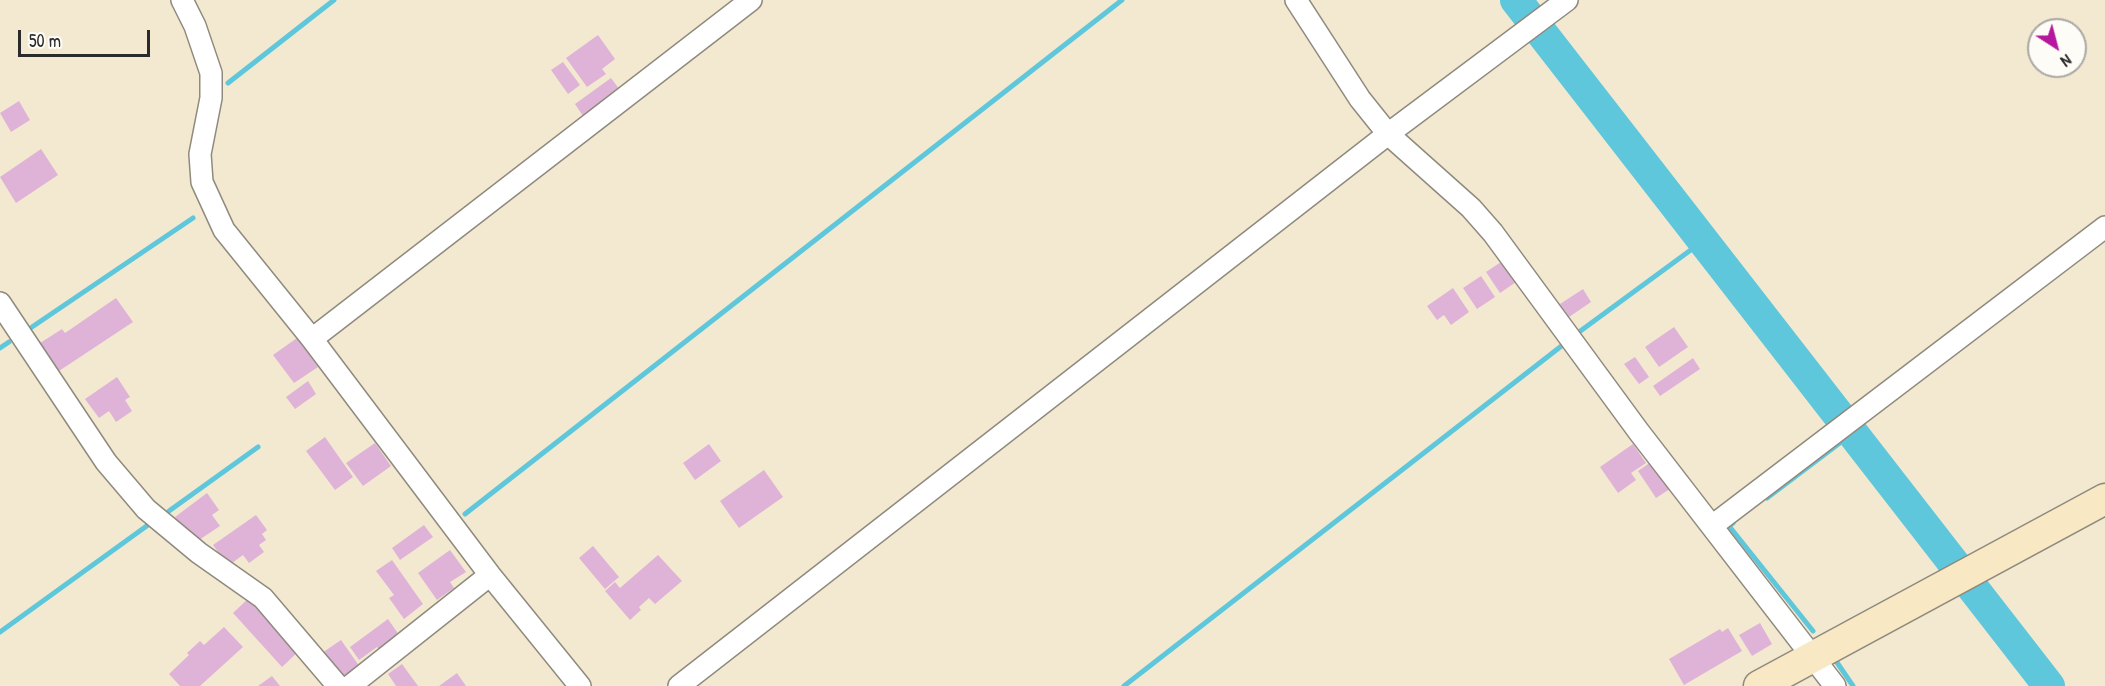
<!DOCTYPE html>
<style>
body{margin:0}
#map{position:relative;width:2105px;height:686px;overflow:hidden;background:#f3e9d1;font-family:"Patrick Hand",sans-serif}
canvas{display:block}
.north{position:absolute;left:2027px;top:18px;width:60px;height:60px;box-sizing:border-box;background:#fdfcf7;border:2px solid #a9a8a5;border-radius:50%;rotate:144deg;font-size:16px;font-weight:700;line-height:24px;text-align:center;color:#2b2b2b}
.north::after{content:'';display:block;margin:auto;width:21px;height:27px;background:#b5179e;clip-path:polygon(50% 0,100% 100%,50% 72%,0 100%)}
.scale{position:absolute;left:18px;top:30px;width:132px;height:27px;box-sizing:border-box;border:3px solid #2b2b2b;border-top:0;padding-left:8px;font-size:18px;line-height:21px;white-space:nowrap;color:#2b2b2b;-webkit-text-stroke:4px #fdfcf7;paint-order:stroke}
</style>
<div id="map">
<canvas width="2105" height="686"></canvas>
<div class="north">N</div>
<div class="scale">50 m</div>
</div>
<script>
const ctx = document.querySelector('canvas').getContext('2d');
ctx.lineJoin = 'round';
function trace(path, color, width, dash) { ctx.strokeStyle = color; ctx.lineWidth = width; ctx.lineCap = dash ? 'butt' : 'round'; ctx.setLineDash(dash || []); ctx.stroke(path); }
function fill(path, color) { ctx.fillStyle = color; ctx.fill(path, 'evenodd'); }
trace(new Path2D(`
 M228,83L334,0
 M32,327L193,218
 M1579,332L1703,241
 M0,348L9,342
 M1767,498L1853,433
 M169,511L258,447
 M465,514L1122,0
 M1733,523L1729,526L1813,631
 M0,632L148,525
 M1836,661L1853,686
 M1124,686L1564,344`), '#5fc7db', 5);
trace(new Path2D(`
 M1516,0L2049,686`), '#5fc7db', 32);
fill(new Path2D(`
 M598,35L615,59L602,69L606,74L587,87L566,58Z
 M563,62L580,85L568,94L551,70Z
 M611,78L620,90L583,116L575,104Z
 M19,101L30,120L11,132L0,113Z
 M41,149L58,175L16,203L0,177Z
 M1504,260L1519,280L1500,293L1486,272Z
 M1481,276L1495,297L1477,309L1463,288Z
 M1453,288L1469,312L1451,325L1444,315L1437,320L1427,306Z
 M1583,289L1591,302L1569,317L1560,304Z
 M116,298L133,322L59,371L40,343L62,329L65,333Z
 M1674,327L1688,347L1659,367L1645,347Z
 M297,338L318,367L294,383L273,355Z
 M1635,357L1649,377L1639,384L1624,364Z
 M1693,358L1700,369L1660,396L1653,386Z
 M117,377L130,397L125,400L132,411L116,422L109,411L99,418L85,399Z
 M308,381L316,394L295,409L286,397Z
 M325,437L353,477L335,490L306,451Z
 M375,443L391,466L363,486L346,463Z
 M709,444L721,461L695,480L683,463Z
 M1633,444L1646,463L1631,473L1636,480L1618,493L1600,467Z
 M1651,462L1670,489L1656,498L1638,471Z
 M764,470L783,497L739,528L720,501Z
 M207,493L219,510L212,515L220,526L196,542L186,533L175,517Z
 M256,515L267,530L262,534L266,540L259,545L264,552L249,563L243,555L228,566L213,545Z
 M424,525L433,537L400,560L392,548Z
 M593,546L619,577L605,589L579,558Z
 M450,550L466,572L450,582L454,588L437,600L418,573Z
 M658,555L682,581L655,604L649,598L639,607L641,610L630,620L605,591L615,582L620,588Z
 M392,560L423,604L404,619L389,598L394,595L376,571Z
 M251,596L300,650L282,667L233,613Z
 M388,619L399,635L379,649L377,647L359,660L350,647Z
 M1760,623L1772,644L1752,656L1739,635Z
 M224,627L243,647L200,686H180L169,674L189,655L187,653L200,641L204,645Z
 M1728,628L1742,651L1684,685L1669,659L1720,629L1722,632Z
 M341,640L360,667L342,680L322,653Z
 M402,664L418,686H396L388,674Z
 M457,673L466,686H439Z
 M272,676L280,686H258Z`), '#deb3d7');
const street = new Path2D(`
 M182,0L195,26L211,73V98L200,154L202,182L224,230L312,339L490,575L580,686
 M1296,0L1360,99L1388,134L1471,208L1493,233L1639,432L1835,686
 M0,303L106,462L146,509L199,553L263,598L338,686
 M312,339L751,0
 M1712,526L2105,227
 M350,686L490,575
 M679,686L1388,134L1567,0`);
const secondary = new Path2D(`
 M1759,686L2105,499`);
trace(street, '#8f8a7e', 24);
trace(secondary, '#8f8a7e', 33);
trace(street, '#fff', 21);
trace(secondary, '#f8e8c3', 30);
</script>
